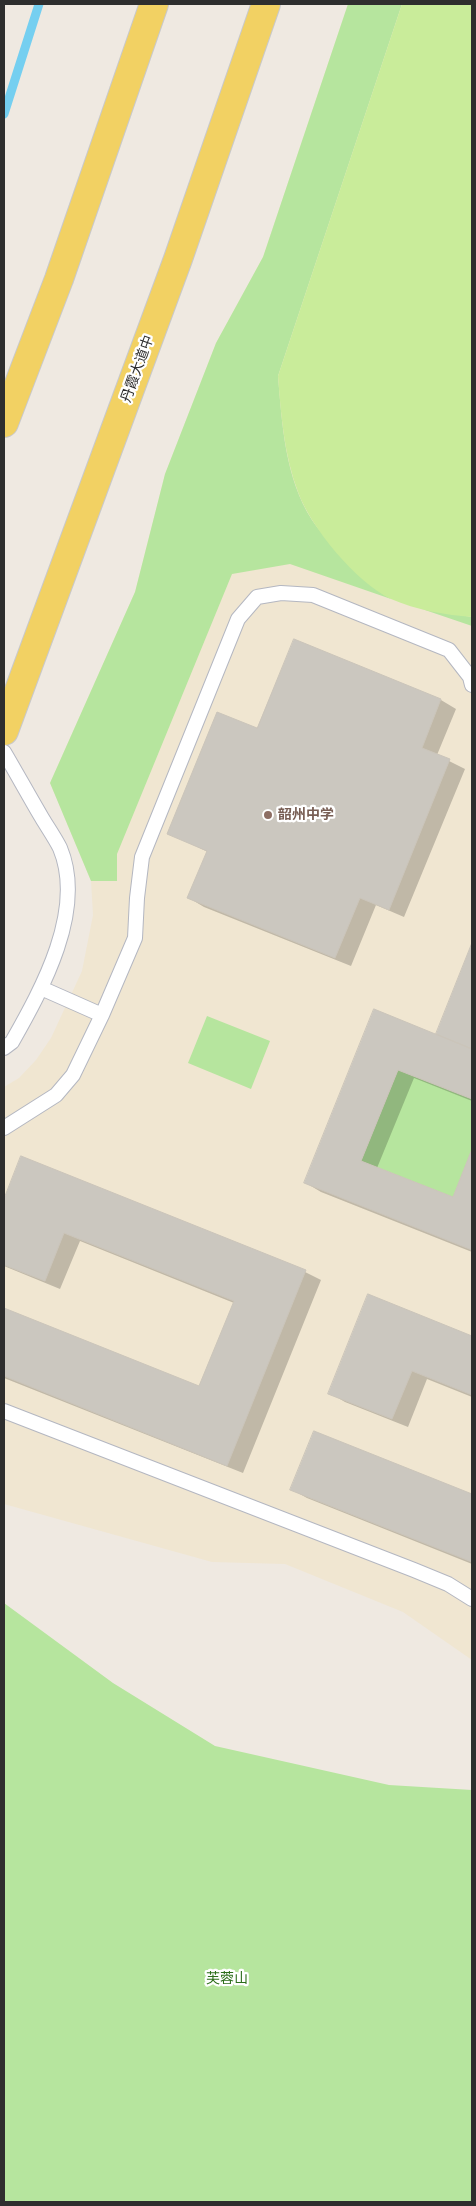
<!DOCTYPE html>
<meta charset="utf-8">
<style>
body{margin:0}
#map{position:relative;width:476px;height:2206px;overflow:hidden;background:#efe9e1;font-family:"Archivo Narrow",sans-serif}
canvas{display:block}
.frame{position:absolute;inset:0;border:5px solid #2e2e2e;pointer-events:none}
</style>
<div id="map">
<canvas width="476" height="2206"></canvas>
<div class="frame"></div>
</div>
<script>
const ctx = document.querySelector('canvas').getContext('2d');
ctx.lineJoin = 'round';
function fill(path, color) { ctx.fillStyle = color; ctx.fill(path, 'evenodd'); }
function trace(path, color, width, dash) { ctx.strokeStyle = color; ctx.lineWidth = width; ctx.lineCap = dash ? 'butt' : 'round'; ctx.setLineDash(dash || []); ctx.stroke(path); }
function drawText(font, color, halo, rows, align = 'center') {
  ctx.font = font + ' "Archivo Narrow","Noto Sans SC",sans-serif'; ctx.lineWidth = 4.5; ctx.setLineDash([]); ctx.textBaseline = 'middle'; ctx.strokeStyle = halo; ctx.fillStyle = color; for (const [text, x, y, turn = 0] of rows) {
    ctx.save(); ctx.translate(x, y); ctx.rotate((+turn || 0) * Math.PI / 180); ctx.textAlign = isNaN(turn) ? turn : align; if (halo) ctx.strokeText(text, 0, 0); ctx.fillText(text, 0, 0); ctx.restore();
  }
}
fill(new Path2D(`
 M348,4H472V1660L403,1612L285,1564L212,1562L4,1504V1087L19,1078L36,1060L51,1038L82,971L93,915L91,881L50,783L135,592L165,474L216,343L263,257Z`), '#f0e6d1');
fill(new Path2D(`
 M348,4H402L278,376C282,424 285,478 312,520C319,531 329,540 338,549C354,569 370,585 391,599L290,564L232,574L117,854V881H91L50,783L135,592L165,474L216,343L263,257Z
 M422,609L472,617V626Z
 M207,1016L270,1041L251,1089L188,1063Z
 M398,1070L472,1099V1149L453,1197L361,1161Z
 M4,1603L113,1683L215,1746L389,1785L472,1790V2202H4Z`), '#b6e59e');
fill(new Path2D(`
 M402,4H472V617C446,615 416,610 391,599C356,582 311,528 298,492C284,455 281,415 278,376Z`), '#c9ec9a');
fill(new Path2D(`
 M295,641L441,700L456,709L437,755L465,769L404,917L376,905L351,966L204,907L189,898L208,852L168,833L258,730Z
 M472,946V1101L414,1078L377,1168L453,1199L472,1152V1252L321,1192L306,1183L375,1011L437,1036Z
 M22,1158L305,1272L321,1280L243,1473L4,1378V1309L200,1388L234,1303L80,1241L60,1289L4,1266V1202Z
 M369,1296L472,1337V1397L427,1379L408,1427L345,1402L330,1393Z
 M315,1432L472,1496V1564L307,1498L291,1489Z`), '#0003');
trace(new Path2D(`
 M4,114L39,4`), '#75cff0', 9);
const building = new Path2D(`
 M294,639L441,699L422,748L450,759L389,910L360,898L335,958L187,898L207,851L167,834L217,712L257,728Z
 M472,943V1049L436,1034Z
 M374,1009L472,1049V1099L398,1070L361,1161L453,1197L472,1149V1250L304,1183Z
 M21,1156L306,1270L227,1466L4,1376V1308L199,1386L234,1301L64,1233L45,1281L4,1265V1199Z
 M368,1294L472,1336V1395L412,1371L392,1419L328,1394Z
 M314,1431L472,1494V1562L290,1490Z`);
fill(building, '#cbc7bf');
trace(building, '#cbc5ba', 1);
const lane = new Path2D(`
 M4,752C17,774 29,796 42,818C48,828 55,838 60,848C86,910 42,989 12,1042L4,1048
 M41,988L102,1015
 M4,1128L56,1095L73,1075L102,1015L135,938L137,898L142,857L238,619L257,597L281,593L313,595L449,650L470,677L472,685
 M4,1411L414,1570L448,1584L472,1599`);
const primary = new Path2D(`
 M4,423L59,279L154,4
 M4,731L178,259L266,4`);
trace(lane, '#b4b7c1', 16);
trace(primary, '#c9c9c9', 30);
trace(lane, '#fff', 14);
trace(primary, '#f2d163', 28);
for (const [x, y, r, color] of [
 [268,815,5,"#8d6e63"]
]) { const dot = new Path2D(); dot.arc(x, y, r, 0, 2 * Math.PI); ctx.fillStyle = color; ctx.fill(dot); trace(dot, '#fff', 2); }
drawText('14px', '#2e2e2e', '#fff', [
 ["丹霞大道中",138,369,-70]
]);
drawText('bold 14px', '#785e54', '#fff', [
 ["韶州中学",278,815]
], 'left');
drawText('14px', '#2c6e1b', '#fff', [
 ["芙蓉山",227,1979]
]);
</script>
